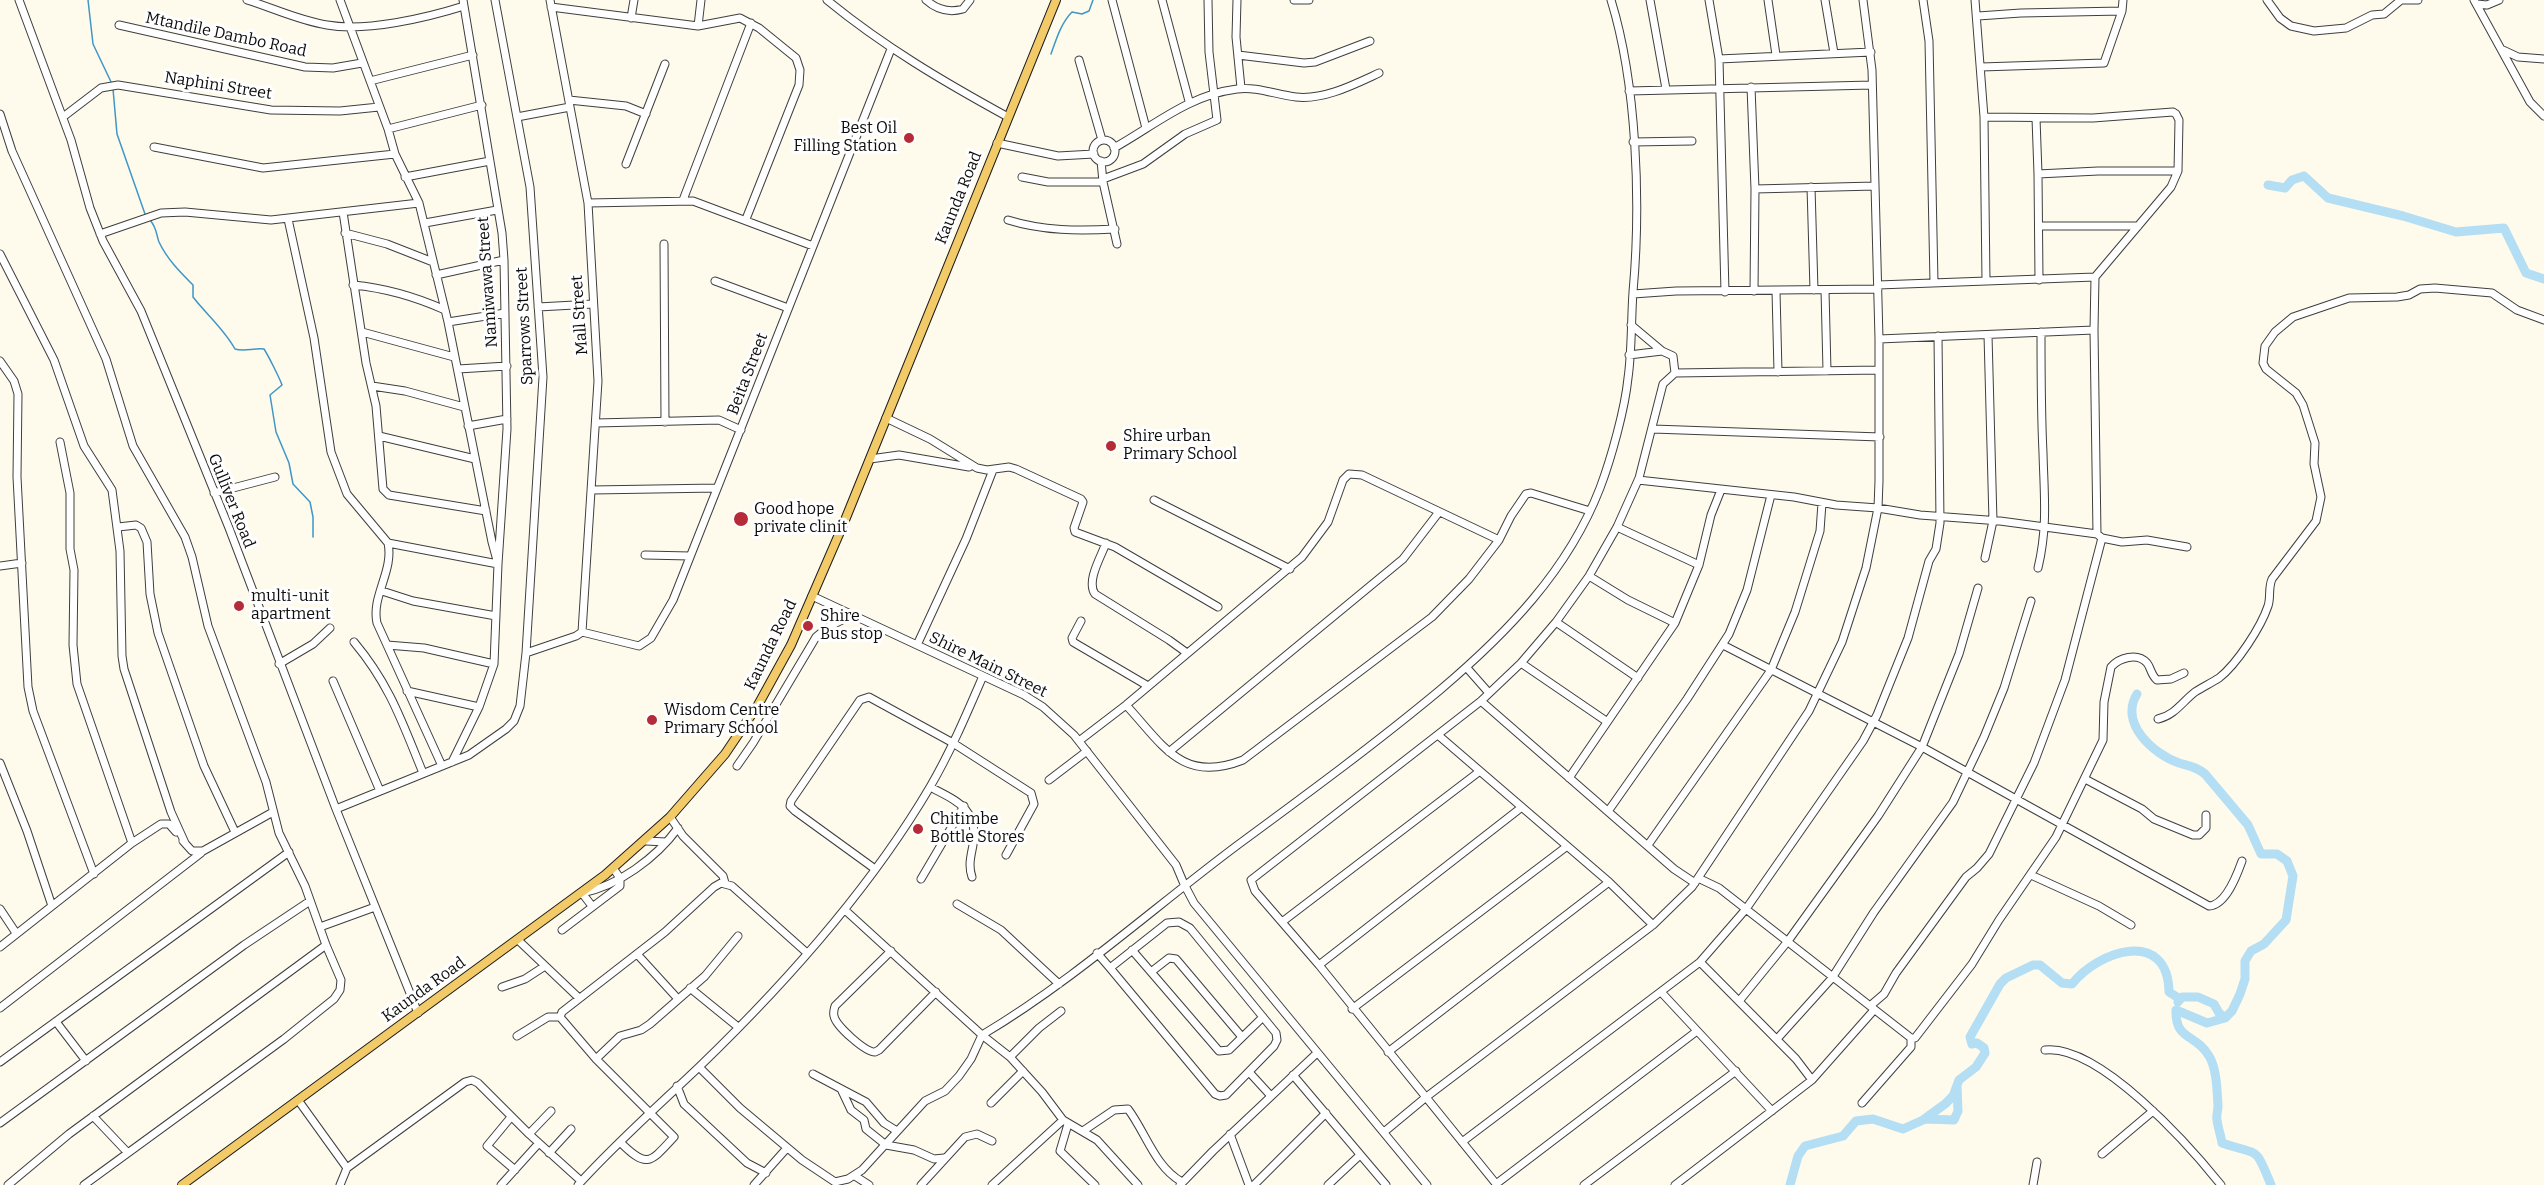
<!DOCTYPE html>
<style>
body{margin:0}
canvas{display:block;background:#fefaec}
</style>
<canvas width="2544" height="1185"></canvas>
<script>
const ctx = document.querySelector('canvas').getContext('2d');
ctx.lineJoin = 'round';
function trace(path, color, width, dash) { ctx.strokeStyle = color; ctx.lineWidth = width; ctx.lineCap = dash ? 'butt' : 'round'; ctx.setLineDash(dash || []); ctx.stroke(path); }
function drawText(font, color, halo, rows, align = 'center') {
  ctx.font = font + ' Bitter,serif'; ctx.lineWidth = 6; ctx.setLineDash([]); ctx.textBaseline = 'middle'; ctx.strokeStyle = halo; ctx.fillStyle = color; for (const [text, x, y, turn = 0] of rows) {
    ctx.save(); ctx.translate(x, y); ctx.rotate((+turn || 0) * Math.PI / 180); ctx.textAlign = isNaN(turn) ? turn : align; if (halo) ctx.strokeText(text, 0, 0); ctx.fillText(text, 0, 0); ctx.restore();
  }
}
trace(new Path2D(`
 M88,0L93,44L112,84
 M1051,54C1056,40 1061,23 1072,12L1082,14L1089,11L1093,0
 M113,89L117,134L145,214
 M150,220C157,228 156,234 159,242C167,259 180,272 193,285V297C207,315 224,329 235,349C244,352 253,348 264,349C268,355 280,379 282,385L270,395L276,432L289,463L293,484L310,502L313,517V537`), '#3e97c7', 1.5);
trace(new Path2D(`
 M2268,185L2285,188L2292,180L2304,176L2328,198L2403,216L2456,232L2504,228L2526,273L2544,279
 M2137,694C2119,723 2153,754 2179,763C2189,766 2197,767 2205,774L2248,825L2261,854H2277L2287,861L2293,876L2286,920L2264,944L2251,951L2245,961V979L2240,994L2232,1011L2225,1018L2207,1023L2176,1010C2175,1041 2196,1033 2209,1056C2217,1069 2217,1091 2218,1106C2218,1111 2216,1116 2217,1120C2218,1128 2221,1136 2222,1143C2260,1156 2255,1145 2271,1185
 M2178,1002L2182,997H2198L2214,1004L2219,1013L2225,1018
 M1925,1119L1954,1120L1958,1111L1957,1087
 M1790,1185L1798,1156L1805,1146L1843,1136L1856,1121L1873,1119L1903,1129L1923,1120L1945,1104L1953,1096L1959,1080L1976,1067L1985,1053L1984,1048L1977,1043L1972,1044L1970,1037L2000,984L2006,978L2033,965H2040L2062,983L2072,984C2099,950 2168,928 2169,992L2180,999`), '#b3def3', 9);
const minor = new Path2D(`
 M19,0L71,140L90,208L103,241L141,311L229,528L336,809L418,1013
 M247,0C273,8 300,21 327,25C366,32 426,18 464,6
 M340,0L388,129L395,154L419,203L448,322L492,542L498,564L494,664L479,707L452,762
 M550,0L588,203L598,381L582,632
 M827,0C883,46 944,82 1008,117
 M926,0C936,9 949,13 963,9L970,0
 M1112,0L1146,128
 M1162,0L1189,101
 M1237,0L1236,37L1241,88
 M1294,0H1309
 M1650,0L1666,89
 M1709,0L1719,59L1725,292
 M1768,0L1776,55
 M1825,0L1834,53
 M1923,0L1929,41L1934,282
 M1975,0L1984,117L1986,281
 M2267,0L2280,18L2291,26L2314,31L2346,28L2372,15L2384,14L2401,0
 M2403,0H2418
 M2474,0L2530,102L2544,116
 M2477,4L2487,5L2499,0
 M551,7L698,26L740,18L759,28L796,58L800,70L799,85L746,219
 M1978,16L2021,13L2122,11
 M631,18L634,0
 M119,25L305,67L333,68L362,63
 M698,26L701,0
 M2503,50L2518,57L2544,59
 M1238,55L1304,63L1315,62L1370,41
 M1719,59L1871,52
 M1079,60L1102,140
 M1981,67L2104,63L2122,11L2123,0
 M370,81L473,55
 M1751,87L1755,189
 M1629,91L1872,85
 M569,100L626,106L646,114
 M0,114L12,151L106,359L133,446L185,537L192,557L208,626L266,782L279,833L305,886L326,945L341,980L340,990L334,999L284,1039L84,1185
 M63,117L101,88L118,85L271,110L340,111L379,107
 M517,117L570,107
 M1984,117L2093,118L2173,112L2176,114L2179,120L2178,171
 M2036,118L2038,174
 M388,129L482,105
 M1093 151a11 11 0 1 1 22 0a11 11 0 1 1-22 0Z
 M1633,142L1692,141
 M997,143L1058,156L1094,154
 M154,147L263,168L395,154
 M1114,148C1155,125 1189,95 1237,89C1256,86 1277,95 1296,97C1324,100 1353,85 1379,73
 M1101,161L1103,182L1117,244
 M626,164L665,64
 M405,177L490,161
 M1022,177L1048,182H1103
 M1103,179L1143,164L1185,134L1217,120L1209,52L1208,0
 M1811,187L1814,290
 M683,200L751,23
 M588,203L693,201L813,246
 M343,212L366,363L376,406L383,489L389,495L486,511
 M288,219L314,338L331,452L347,494L388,543C394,571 371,596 377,623L442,766
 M1008,220C1043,231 1079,231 1115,229
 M425,223L497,210
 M2040,226H2138
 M345,233L387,244L433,262
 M100,234L161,213L185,212L271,220L419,203
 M664,244L665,422
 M0,254L54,360L84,446L112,490L120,551L122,656L124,669L171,812L185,843
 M436,275L504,260
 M2039,280L2038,174L2098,171H2178L2171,187L2095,277L2094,330L2097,534
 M715,281L788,308
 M353,285C385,288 416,297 445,310
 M1878,285L2095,277
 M1825,290L1827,371
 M1754,291L1755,189L1875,186
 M1776,291L1778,372
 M1633,294L1676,291L1878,289
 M538,307L593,304
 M448,322L505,313
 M1631,325L1662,351
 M362,332L454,357
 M1879,339L2094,330
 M1629,355L1662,351L1673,356L1675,373
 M0,361L14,381L18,394L17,477L28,687L33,711L94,874
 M458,369L507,366
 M372,386L405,391L464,407
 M886,418L930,439L977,468L987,470L1009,467L1016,469L1081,499L1083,502L1074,528L1075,532L1115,547L1218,607
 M596,423L719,420L741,430
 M468,426L507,419
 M1653,429L1880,437
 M379,436L475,459
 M60,442L70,493V549L74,570L73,645L77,684L132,843
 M870,459L899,455L969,467
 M1638,480L1794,497L1836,505L1878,508L1920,515L2000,521L2097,534L2102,538L2065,680L2034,763L1989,854L1977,868L1966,877L1896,973L1884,994L1870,1006
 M592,490L717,488
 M214,493L275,477
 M1154,500L1290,569
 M118,527L136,525L141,528L147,542L150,594L158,633L204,766L235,832
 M1617,527L1699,565
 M2102,538L2122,542L2147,540L2187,547
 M388,543L498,564L507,429L504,260L502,233L463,0
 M1106,543C1101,557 1086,581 1095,594L1169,640L1187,653
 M645,555L690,556
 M1985,558L1993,521L1988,335
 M0,566L22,563
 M2038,568C2048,526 2044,494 2043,453C2041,412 2041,372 2041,332
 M1589,576L1628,600L1675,623
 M382,591L413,601L496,616
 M812,596L1024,695L1043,707L1074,735L1176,865L1184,884L1194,903L1427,1185
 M1081,621L1072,638L1073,642L1148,686
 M1556,622L1638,678
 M582,632L639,646L651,638L673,600L891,49
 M354,642C390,685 402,722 423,773
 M387,645L424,648L494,664
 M917,645L966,539L993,470
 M1723,645L1922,747L2209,906C2226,905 2237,875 2242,861
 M526,653L576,636L582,632
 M1521,663L1606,721
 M279,664L313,644L330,628
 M1467,668L1489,693
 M333,681L380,791
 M407,691L479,707
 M1481,701L1674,869L1695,883
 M1126,705C1163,745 1182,784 1243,760L1432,617L1469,579L1499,540L1511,516L1526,494L1531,493L1590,511
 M2158,719C2175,715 2182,702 2195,692C2203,687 2211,683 2219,678C2237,664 2261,627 2268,606C2271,597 2268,588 2272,579L2316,521L2321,497L2314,464L2315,443L2303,405L2296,393L2266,369L2263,363L2265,346L2275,332L2293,317L2349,298L2397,297L2409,295L2420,289L2435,288L2492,293L2517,310L2544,320
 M1438,735L1609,882L1653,925
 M1079,741L1126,705L1302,557L1328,522L1343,480L1349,474L1362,475L1499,540
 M1169,752L1403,559L1439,512
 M0,763L27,831L52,906
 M737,766L753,743L816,637L828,627L852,615
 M1569,778L1675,623L1699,565L1711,515L1721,490
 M2085,779L2142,809L2154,819L2193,835H2199L2206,828V815
 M1049,780L1087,751
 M930,787C957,801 979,809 973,845C971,856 968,865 972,877
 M336,809L469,755L506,729L514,721L520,706L526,653L543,377L530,187L495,0
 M1609,810L1687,699L1729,634L1747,590L1771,495
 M670,817L683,836L723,876L725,883
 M183,841L192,851H203L273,812
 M646,841L666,842
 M1648,845L1771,670L1795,612L1820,531L1822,503
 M875,869L795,811L790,806L791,801L860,700L869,697L953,743L1031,793L1034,804L1006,855
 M2031,875L2099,906L2131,925
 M1698,878L1719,888L1911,1038
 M921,879L964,806
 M582,893C618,886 656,858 678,828
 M582,893L592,906
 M957,904L1001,930L1059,984
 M0,909L16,933
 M845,910L982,1035L1010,1057L1042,1092L1063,1120L1097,1140L1138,1185
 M1179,922L1190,928L1276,1033L1277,1040L1274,1046L1226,1095L1220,1096L1215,1094L1110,968L1167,923Z
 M1282,922L1480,771
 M320,927L375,907
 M562,930L620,886V878L613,868
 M518,940L579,998
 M0,947L132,843L161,824H169L176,832
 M1132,950L1151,972
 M891,951L835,1006C834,1010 833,1012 834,1016C836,1026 865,1052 875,1052L879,1050L936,992
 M1097,953L1110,968
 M637,954L678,999
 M1700,962L1796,1059L1812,1080
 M1319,965L1522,807
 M502,987L525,979L545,966
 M690,988L738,1027
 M1661,992L1772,1111
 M1740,1000L1788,941L1878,816L1922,747L1959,654L1978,588
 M0,1008L201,853
 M1352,1009L1566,847
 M57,1023L86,1061
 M517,1036L548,1017H560
 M1242,1037L1176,959L1169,958L1151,972L1219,1051L1229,1050L1263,1017
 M1911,1038H1915L1972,964L1999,920L2056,837L2103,740L2104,702L2111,667C2119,658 2137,652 2147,663C2151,668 2151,675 2157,680L2171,679L2184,673
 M1777,1039L1832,978L1874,912L1953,802L1984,737L2004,688L2031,601
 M2045,1050C2099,1044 2189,1145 2221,1185
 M1388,1052L1609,882
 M1010,1057L1039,1028L1061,1011
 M596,1059L620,1036L641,1030L650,1024L705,976L738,936
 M0,1062L289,852
 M699,1067L740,1108L802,1160L835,1182L848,1179L862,1170L925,1101L945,1091L959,1076L971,1059L982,1035C1073,981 1153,908 1239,844C1307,794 1375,744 1440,690C1506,634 1568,571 1600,488C1611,459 1625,409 1628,378C1632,350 1631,320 1633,292C1641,204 1637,84 1611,0
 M1249,1072L1271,1096
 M813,1074L866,1102L884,1123L897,1131
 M1293,1075L1386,1185
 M677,1086L684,1104L747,1163L766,1173
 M842,1091L851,1110L864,1120L866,1129L886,1145L914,1150L934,1159L944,1158
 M298,1100L347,1168
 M991,1103L1023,1071
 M1862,1103L1911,1047V1038
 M93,1116L127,1152
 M511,1117L487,1146L515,1170
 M0,1123L244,945L310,901
 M1068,1124L1060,1151L1095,1185
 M1083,1131L1114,1110L1128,1109C1146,1133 1155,1167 1182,1182
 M1384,1132L1425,1098L1653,925L1692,887L1809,711L1842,642L1866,568L1878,508L1879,481V339L1872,70L1863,0
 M529,1134L551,1111
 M1230,1134L1249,1185
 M620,1142C647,1169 650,1163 674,1137L596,1059L560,1017L562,1012L665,932L714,887L721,883L732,886L807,953
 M1462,1142L1700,962L1746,909L1863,741L1877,715L1908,638L1929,561L1936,549L1940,523L1938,336
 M549,1153L571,1129
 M2102,1154L2153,1111
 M855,1176L869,1185
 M1496,1184L1697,1031
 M8,1185L69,1134L326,945
 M340,1185L347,1168L465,1082L472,1080L478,1083L529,1134L581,1181
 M501,1185L539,1143
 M578,1185C616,1143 658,1106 699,1067C784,985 870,889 930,787C951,751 967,713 983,676
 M754,1185L787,1148
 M921,1185L965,1137L977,1134L992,1141
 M992,1185L1063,1120
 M1180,1185L1213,1151L1317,1053
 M1254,1185L1326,1113
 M1328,1185L1360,1155
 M1497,1185L1319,965L1255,891L1251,880L1481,701L1521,663L1556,622L1589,576L1617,527L1639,478L1663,384L1675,373L1879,370
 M1584,1185L1736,1071
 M1675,1185L1812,1080L1874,1010
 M2033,1185L2037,1162`);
const major = new Path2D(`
 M182,1185L605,875L670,817L725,754L758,705L791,645L843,525L1056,0`);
trace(minor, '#3f3f3f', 9);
trace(major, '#1d1d1d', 10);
trace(minor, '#fff', 7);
trace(major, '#f2ca68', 8);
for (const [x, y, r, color] of [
 [909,138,6,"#b62b38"],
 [1111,446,6,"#b62b38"],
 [741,519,8,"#b62b38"],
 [239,606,6,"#b62b38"],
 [808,626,6,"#b62b38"],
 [652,720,6,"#b62b38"],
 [918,829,6,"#b62b38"]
]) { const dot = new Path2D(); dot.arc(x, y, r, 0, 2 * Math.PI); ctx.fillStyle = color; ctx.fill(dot); trace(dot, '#fff', 2); }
drawText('16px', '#0c0c0c', '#fff', [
 ["Mtandile Dambo Road",226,35,12],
 ["Naphini Street",218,86,9],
 ["Kaunda Road",959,198,-68],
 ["Namiwawa Street",488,282,-94],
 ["Mall Street",580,315,-94],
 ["Sparrows Street",525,326,-93],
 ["Beita Street",748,374,-69],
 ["Gulliver Road",231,501,68],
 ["Kaunda Road",771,645,-64],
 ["Shire Main Street",988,665,26],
 ["Kaunda Road",424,990,-36]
]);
drawText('16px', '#0c0c0c', '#fff', [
 ["Best Oil",897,129,"right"],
 ["Filling Station",897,147,"right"],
 ["Shire urban",1123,437],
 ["Primary School",1123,455],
 ["Good hope",754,510],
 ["private clinit",754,528],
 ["multi-unit",251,597],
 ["apartment",251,615],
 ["Shire",820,617],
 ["Bus stop",820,635],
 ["Wisdom Centre",664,711],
 ["Primary School",664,729],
 ["Chitimbe",930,820],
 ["Bottle Stores",930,838]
], 'left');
</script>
